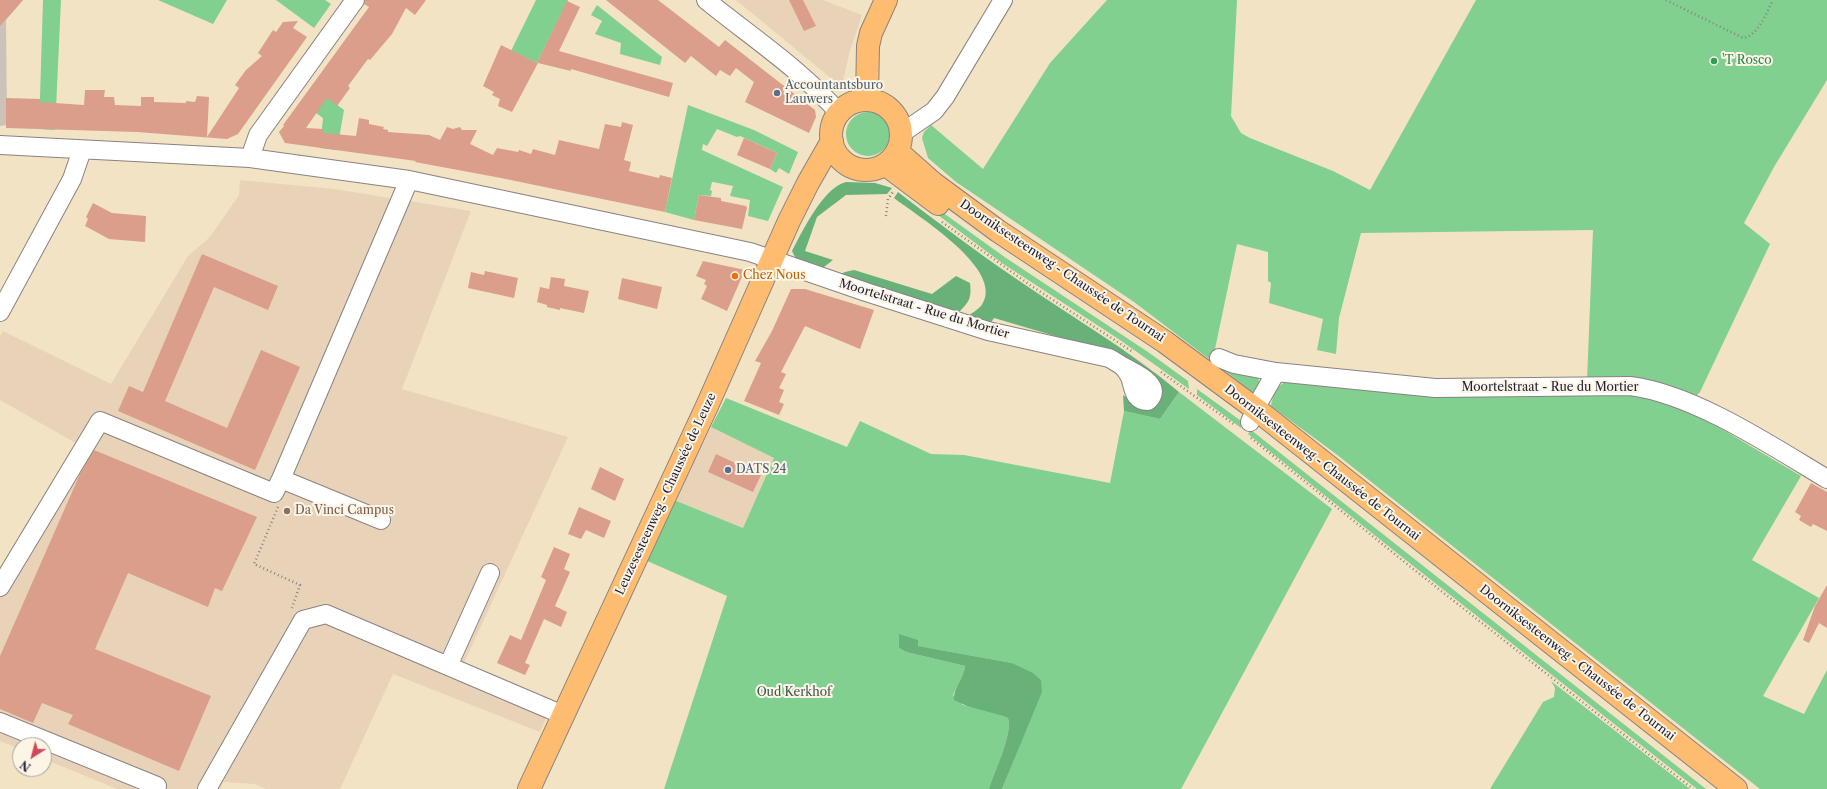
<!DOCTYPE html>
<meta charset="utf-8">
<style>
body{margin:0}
#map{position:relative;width:1827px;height:789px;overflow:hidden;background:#f2e3c5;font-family:"Libre Caslon Text",serif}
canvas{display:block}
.north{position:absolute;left:12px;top:737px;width:40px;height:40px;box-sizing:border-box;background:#fcf5e5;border:1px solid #a5a1a1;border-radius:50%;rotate:216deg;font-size:11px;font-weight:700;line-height:16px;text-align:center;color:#22223b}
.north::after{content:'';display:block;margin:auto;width:14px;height:18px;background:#d1495b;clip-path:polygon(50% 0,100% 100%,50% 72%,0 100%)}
</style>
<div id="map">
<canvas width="1827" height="789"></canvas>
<div class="north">N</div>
</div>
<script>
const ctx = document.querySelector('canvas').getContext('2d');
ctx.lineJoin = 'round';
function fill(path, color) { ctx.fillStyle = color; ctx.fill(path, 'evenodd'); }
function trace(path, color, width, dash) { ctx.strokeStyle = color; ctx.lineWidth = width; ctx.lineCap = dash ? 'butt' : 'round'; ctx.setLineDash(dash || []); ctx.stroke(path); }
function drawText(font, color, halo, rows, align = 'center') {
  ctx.font = font + ' "Libre Caslon Text",serif'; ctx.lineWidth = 4; ctx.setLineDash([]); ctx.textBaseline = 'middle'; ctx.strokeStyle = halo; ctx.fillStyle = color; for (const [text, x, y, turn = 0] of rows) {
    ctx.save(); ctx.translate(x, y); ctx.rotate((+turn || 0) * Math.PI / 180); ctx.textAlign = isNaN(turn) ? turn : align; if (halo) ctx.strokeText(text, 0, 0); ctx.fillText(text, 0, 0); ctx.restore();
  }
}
fill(new Path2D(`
 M736,0H823L862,15L849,54L843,81L838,84Z
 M240,180L334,189L471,211L402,389L568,437L464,663L553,702L540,732L393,674L340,789H266L254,784L223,782L220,789H117L44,759V745H20V749L0,741V576L79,445L0,400V336L3,331L111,384L188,256L210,237L239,195Z
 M711,427L774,458L743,528L674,500Z`), '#e9d3b8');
fill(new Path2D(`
 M0,0H23L6,20L7,125L0,126Z`), '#ccc2b9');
fill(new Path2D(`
 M43,0H61L55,130L39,129Z
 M158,0H227L213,24Z
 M276,0H325L331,4L314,28Z
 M536,0H568L537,63L511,51Z
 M1107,0H1237L1231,116L1241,133L1250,138L1333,171L1370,190L1476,0H1827V80L1774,167L1744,223L1770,244L1700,392L1695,397L1587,381L1593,230L1361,233L1339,318L1336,354L1317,350L1323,319L1269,303L1271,283L1268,281V252L1237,244L1215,349V359L1256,373C1261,381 1260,386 1254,393L1134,302L956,182L928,158L922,138L924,132L931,125L983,169L1050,63Z
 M597,5L662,57L660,65L620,54L621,43L595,34L602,21L591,15Z
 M312,86L344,110L337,150L320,148L323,118L316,113Z
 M688,105L754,130L798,152L789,174L779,168L776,173L770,169L777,153L740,136L737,137L717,129L707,146L703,144L702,150L783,187L768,221L748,216L750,200L730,196L733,186L713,182H712L710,190L712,191L711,196L699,195L694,220L665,212Z
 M846 134a22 22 0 1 1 44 0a22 22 0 1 1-44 0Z
 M902,188L942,212L1006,258L1148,352L1188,381L1189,389L1120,340L1002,263Z
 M1288,380L1628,391L1673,400L1801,476L1752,560L1819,598L1763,696L1804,714L1827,670V789H1760L1336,454L1271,406C1273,393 1277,386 1288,380Z
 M1197,389L1244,423L1241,428L1197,395Z
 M1179,392L1332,509L1181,789H1002L1041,692V680L1012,663L917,646L899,635V648L906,652L965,666L964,672L953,695L963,705L984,709L1008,718C1013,735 994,771 989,789H664L727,596L645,560L674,500L743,528L774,458L711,427L726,398L847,447L860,421L931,454L964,455L1110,483L1124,411L1160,419Z
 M1251,430L1706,789H1697L1407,561L1248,434Z
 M1551,681L1690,789H1490L1543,702L1554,697L1555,688Z`), '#81d090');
fill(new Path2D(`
 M846,182L875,183L892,188L887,194L846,195L817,217L805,251L833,260L820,270L796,259L792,251C803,230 823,188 846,182Z
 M898,192C936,221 975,251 1015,278C1070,316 1128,349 1179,392L1160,419L1124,411L1123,395L1134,403L1157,395L1062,338L994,318L990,324L966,317C971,314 977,310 981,306C1008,271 916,215 894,198Z
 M854,270L932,294L956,276L970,283C972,300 968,303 956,315L837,276L845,272Z
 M899,634L918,640V646L1012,663L1033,673L1041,680L1042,692L1002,789H989C994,771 1013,735 1008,718C990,711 970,709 954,700C953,688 964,678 965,666L906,652L899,648Z`), '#68b27a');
fill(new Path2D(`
 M0,0H23L0,26Z
 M365,0H426L415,15L406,8L392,34L370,60L368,59L348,86L350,88L337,106L327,98L306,128L323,129V133L356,136L359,118L369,120V124L384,127L383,129L388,130V132L429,135L440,140L447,127L453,129L460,127L462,130H477L470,144L493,155L497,148L518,152L519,150L531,154L533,149L555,155L559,140L599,149L605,124L621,127L622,122L633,125L624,160L631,162L629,171L659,178L660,175L672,178L665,212L501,178L415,162L416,161L285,143L279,132L284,126L283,125L369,7L364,4Z
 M606,0H658L719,47L725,40L815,110L816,117L809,133L745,102L754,82L736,68L730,76L720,70L716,76L691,56L685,63Z
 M789,0H803L816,26L804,31Z
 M567,1L580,7L559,51L673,83L669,97L571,69V71L538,63L512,112L498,106L500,99L492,95L494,92L483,86L501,45L537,63Z
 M298,21L293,28L307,37L238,134L227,139L137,132L6,128V98L40,99V102L84,105L85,90H105L104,97H114L115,105L141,106V97H154V102L186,103V101L195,102L197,96L209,97L207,137L239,88L235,85L246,70L262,56L258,53L273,30L276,32L283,22Z
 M744,138L777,153L770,169L737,155Z
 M699,195L721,198V201L746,206L747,208L742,229L694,220Z
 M93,203L112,213L146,216L145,242L109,239L85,226L88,219L86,217Z
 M202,254L278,286L268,310L214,287L165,401L227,428L261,350L300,367L255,470L118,411L129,386L143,392Z
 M703,261L745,270L727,311L701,299L707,286L704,284L706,280L696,276Z
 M485,271L518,278L514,298L468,288L471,272L484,275Z
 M551,277L565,279L564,286L589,291L584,313L560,308V310L547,307V305L537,302L540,287L549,289Z
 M622,278L662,287L657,309L618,299Z
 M791,289H805L874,310L860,349L805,326L781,372L786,374L779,388L784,390L779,402L784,404L779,415L744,401L761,363L755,361L772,331Z
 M94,450L257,517L222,591L215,588L208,607L128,573L95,649L211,696L179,771L68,724L73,715L42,703L33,723L0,709V656L80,474Z
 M716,454L761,475L753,492L708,472Z
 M600,467L624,479L615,501L591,489Z
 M1811,483L1827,492V531L1813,524L1811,527L1799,520L1801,516L1795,512Z
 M579,507L611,521L604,538L586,530L581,539L568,534Z
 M554,547L570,554L564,569L570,572L555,606L567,612L561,627L544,619L525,663L530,665L525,675L497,663L510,635L521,640L546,580L541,577Z
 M1827,585V628L1819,623L1809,643L1803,640L1815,606Z`), '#da9e8a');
const minor = new Path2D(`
 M706,0C750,36 802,70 839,113
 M902,133L934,111L945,97L1003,0
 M0,145L250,158L409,180L750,252L866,292L988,331L1109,358C1115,361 1120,365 1126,368C1137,374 1164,386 1148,401C1133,401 1134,388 1130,377C1128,373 1125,369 1122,366
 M250,158L258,135L355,0
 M0,312L72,179L82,150
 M1219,358L1234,364L1276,372
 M1250,422L1260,400L1276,372L1435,388L1630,386C1694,394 1772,446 1827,479
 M381,520L281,479L409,180
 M0,587L100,421L274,493L281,479
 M448,666L490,573
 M0,722L157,786
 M207,789L303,620L326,614L563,715`);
const major = new Path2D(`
 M831 135a35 35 0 1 1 70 0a35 35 0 1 1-70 0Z
 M867,100L868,46L871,33L886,0
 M898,152L933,183L998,231L1165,342L1257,410L1736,789
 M886,165L938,204
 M529,789L707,406L789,221L808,183L832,141`);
trace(minor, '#8a8280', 20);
trace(major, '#8a8280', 24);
trace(new Path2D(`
 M1666,0L1743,38C1759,35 1766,13 1773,0
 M886,216L888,199L893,192
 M942,222L1030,285L1133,352
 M1161,372L1235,425
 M1251,438L1412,568L1693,789
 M278,507L254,564L300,585L292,608`), '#8a8280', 2.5, [1, 3]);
trace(minor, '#fff', 18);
trace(major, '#fdbc70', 22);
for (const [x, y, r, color] of [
 [1714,61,4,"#2e9e5b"],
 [777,93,4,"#5c6f8a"],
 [735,276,4,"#e8710a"],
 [728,470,4,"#5c6f8a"],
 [287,511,4,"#8d6e63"]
]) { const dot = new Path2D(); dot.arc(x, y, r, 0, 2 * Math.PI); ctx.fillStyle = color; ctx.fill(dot); trace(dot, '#fcf5e5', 1.5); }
drawText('12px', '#27864d', '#fcf5e5', [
 ["'T Rosco",1722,61]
], 'left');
drawText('12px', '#4e5e75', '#fcf5e5', [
 ["Accountantsburo",785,86],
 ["Lauwers",785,100],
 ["DATS 24",736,470]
], 'left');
drawText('12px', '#22223b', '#fcf5e5', [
 ["Doorniksesteenweg - Chaussée de Tournai",1062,271,34],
 ["Moortelstraat - Rue du Mortier",924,309,17],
 ["Moortelstraat - Rue du Mortier",1550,388],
 ["Doorniksesteenweg - Chaussée de Tournai",1322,463,38],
 ["Leuzesesteenweg - Chaussée de Leuze",666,494,-65],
 ["Doorniksesteenweg - Chaussée de Tournai",1577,663,38]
]);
drawText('12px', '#c56008', '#fcf5e5', [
 ["Chez Nous",743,276]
], 'left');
drawText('12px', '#785e54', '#fcf5e5', [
 ["Da Vinci Campus",295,511]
], 'left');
drawText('12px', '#3e5654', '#fcf5e5', [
 ["Oud Kerkhof",794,693]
]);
</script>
